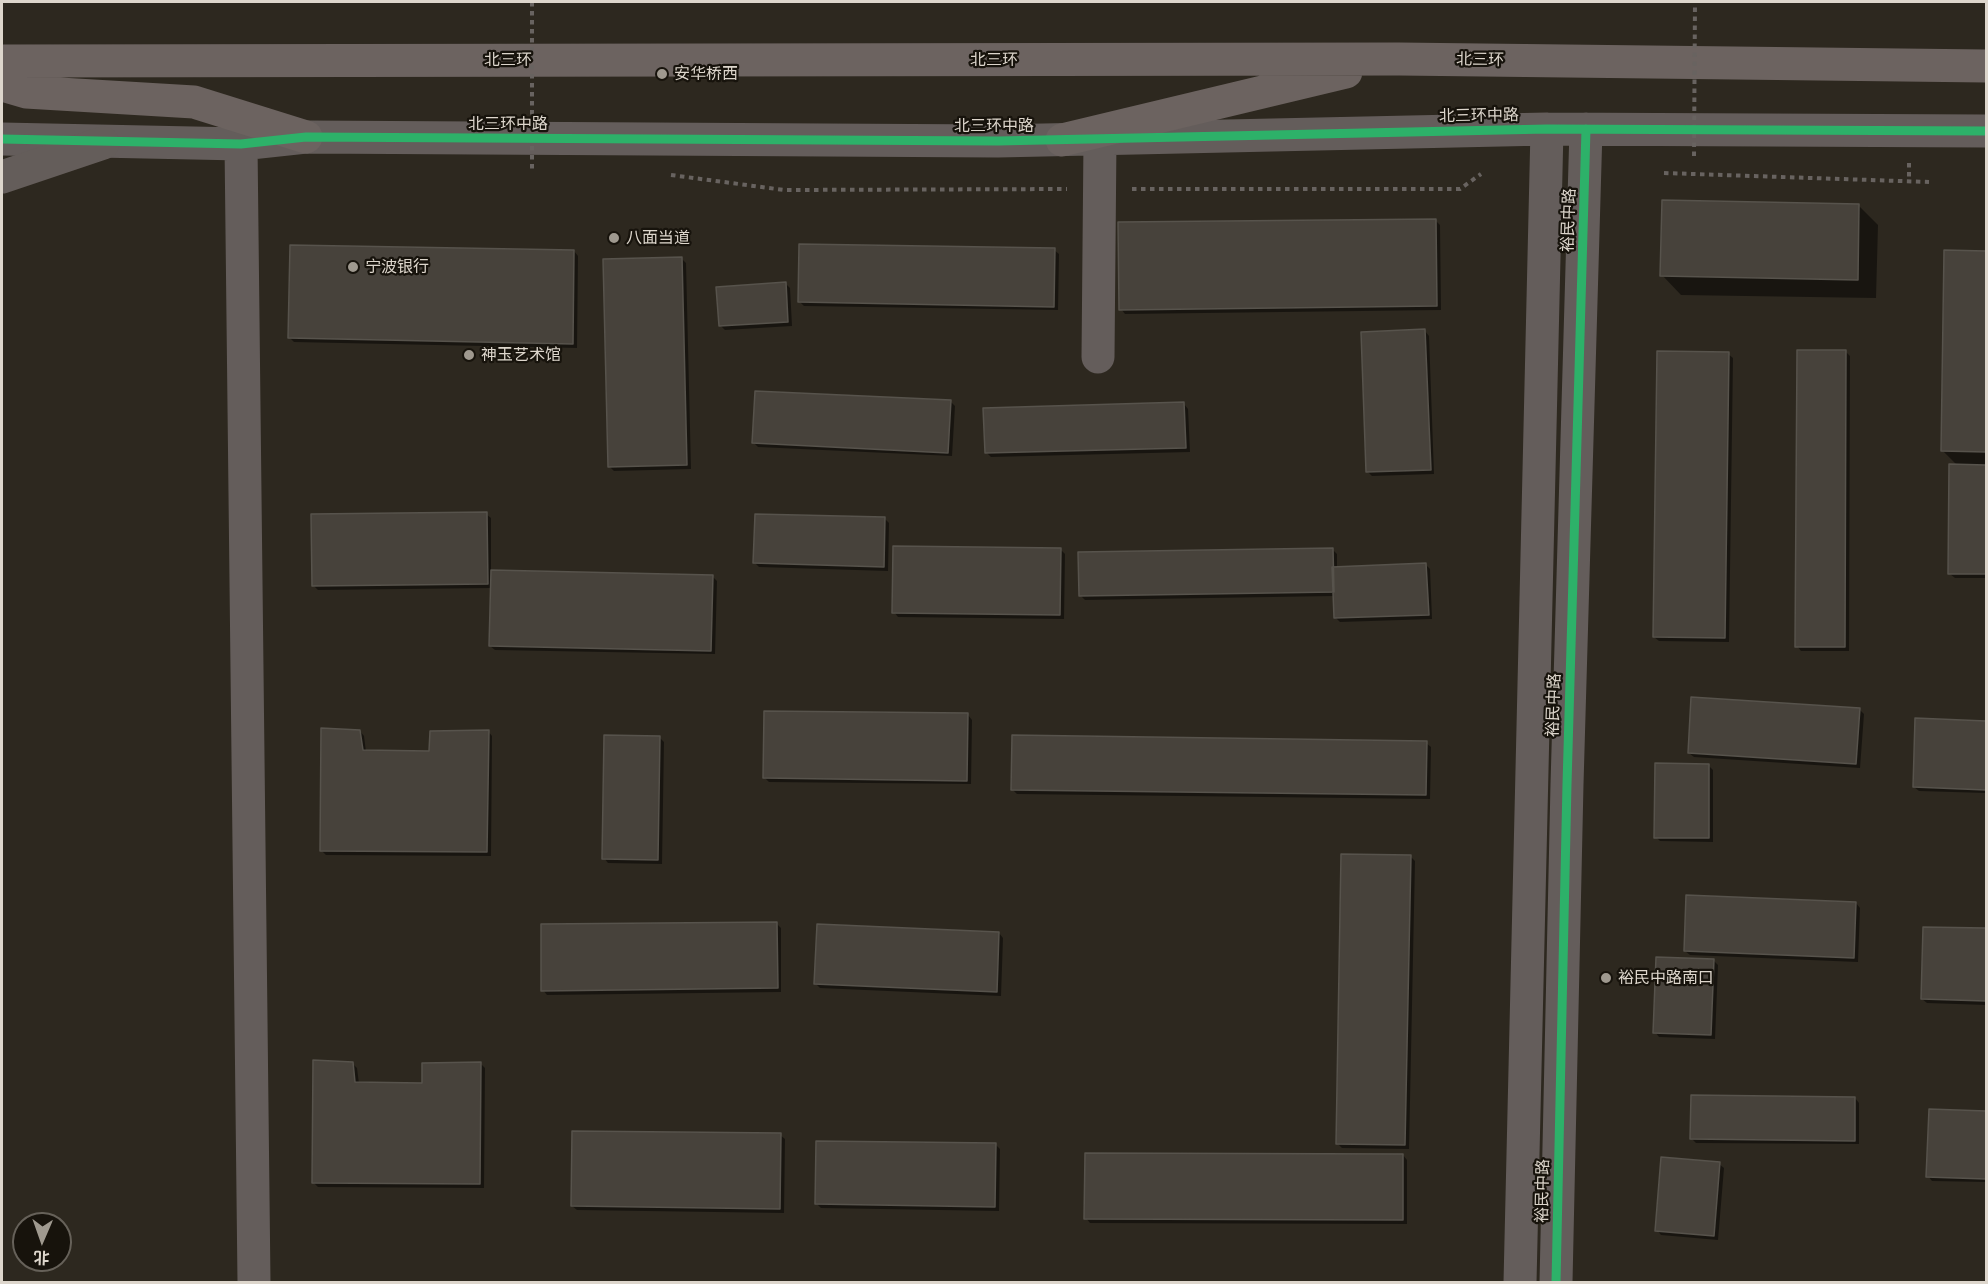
<!DOCTYPE html>
<meta charset="utf-8">
<style>
body{margin:0}
#map{position:relative;width:1988px;height:1284px;overflow:hidden;background:#2d281f;font-family:"IBM Plex Sans","Noto Sans SC",sans-serif}
canvas{display:block}
.frame{position:absolute;inset:0;border:3px solid #ddd6cc;pointer-events:none}
.north{position:absolute;left:12px;top:1212px;width:60px;height:60px;box-sizing:border-box;background:#17130c;border:2px solid #666159;border-radius:50%;rotate:182deg;font-size:16px;font-weight:700;line-height:24px;text-align:center;color:#ddd6cc}
.north::after{content:'';display:block;margin:auto;width:21px;height:27px;background:#9f998f;clip-path:polygon(50% 0,100% 100%,50% 72%,0 100%)}
</style>
<div id="map">
<canvas width="1988" height="1284"></canvas>
<div class="frame"></div>
<div class="north">北</div>
</div>
<script>
const ctx = document.querySelector('canvas').getContext('2d');
ctx.lineJoin = 'round';
function fill(path, color) { ctx.fillStyle = color; ctx.fill(path, 'evenodd'); }
function trace(path, color, width, dash) { ctx.strokeStyle = color; ctx.lineWidth = width; ctx.lineCap = dash ? 'butt' : 'round'; ctx.setLineDash(dash || []); ctx.stroke(path); }
function drawText(font, color, halo, rows, align = 'center') {
  ctx.font = font + ' "IBM Plex Sans","Noto Sans SC",sans-serif'; ctx.lineWidth = 4.5; ctx.setLineDash([]); ctx.textBaseline = 'middle'; ctx.strokeStyle = halo; ctx.fillStyle = color; for (const [text, x, y, turn = 0] of rows) {
    ctx.save(); ctx.translate(x, y); ctx.rotate((+turn || 0) * Math.PI / 180); ctx.textAlign = isNaN(turn) ? turn : align; if (halo) ctx.strokeText(text, 0, 0); ctx.fillText(text, 0, 0); ctx.restore();
  }
}
fill(new Path2D(`
 M1858,205L1878,225L1876,298L1681,295L1662,275Z
 M1435,220L1440,225L1441,310L1125,314L1121,309Z
 M1054,250L1059,254L1058,310L804,306L799,301Z
 M574,251L578,256L577,348L294,342L290,338Z
 M1946,252H1986V578H1955L1950,574L1958,466L1943,451Z
 M681,258L686,263L691,469L614,471L609,466Z
 M785,283L790,288L792,326L725,330L720,325Z
 M1425,331L1429,336L1434,474L1372,476L1367,471Z
 M1845,351L1850,356L1849,651H1801L1797,646Z
 M1728,354L1733,358L1729,642L1659,641L1654,637Z
 M950,401L955,406L952,456L758,447L754,443Z
 M1184,404L1188,409L1190,452L991,457L986,452Z
 M486,514L491,518V572L712,576L717,581L715,654L495,650L490,646L492,588L318,590L313,585Z
 M885,519L889,523L888,571L759,567L755,563Z
 M1332,549L1337,554V568L1426,565L1430,569L1432,619L1340,622L1335,617V596L1085,600L1081,596Z
 M1061,550L1065,554L1064,619L898,617L894,612Z
 M1859,709L1864,714L1860,768L1694,757L1689,753Z
 M968,715L972,720L971,784L769,782L764,777Z
 M1917,720L1986,722V793L1919,791L1914,787Z
 M360,731L364,736L366,752L430,753L488,731L492,736L491,856L326,855L321,850Z
 M659,737L664,742L662,864L608,863L604,858Z
 M1426,743L1431,747L1430,799L1017,794L1012,789Z
 M1708,765L1713,770V842L1660,841L1656,837Z
 M1410,856L1415,861L1409,1149L1342,1148L1337,1143Z
 M1856,903L1860,908L1858,962L1690,955L1685,951Z
 M776,923L781,928V992L547,995L543,990Z
 M1924,928L1986,930V1005L1927,1003L1922,999Z
 M999,933L1003,938L1001,996L820,988L816,984Z
 M1713,960L1718,965L1715,1039L1659,1037L1655,1032Z
 M352,1063L357,1068L359,1084L423,1085L480,1063L485,1068L484,1188L318,1187L313,1182Z
 M1855,1098L1859,1103V1144L1696,1143L1692,1139Z
 M1930,1111L1986,1113V1182L1932,1181L1928,1176Z
 M780,1135L785,1139L784,1213L577,1210L572,1206Z
 M995,1144L1000,1149L999,1211L821,1208L816,1203Z
 M1403,1155L1407,1160V1224L1090,1223L1086,1218Z
 M1719,1164L1724,1168L1718,1240L1661,1235L1657,1230Z`), '#0007');
const building = new Path2D(`
 M1662,200L1859,204L1858,280L1660,276Z
 M1436,219L1437,306L1119,310L1118,222Z
 M799,244L1055,248L1054,307L798,302Z
 M290,245L574,250L573,344L288,338Z
 M1944,250L1986,251V452L1941,451Z
 M682,257L687,465L608,467L603,259Z
 M786,282L788,322L719,326L716,287Z
 M1425,329L1431,470L1366,472L1361,332Z
 M1797,350H1846L1845,647H1795Z
 M1657,351L1729,352L1725,638L1653,637Z
 M755,391L951,400L948,453L752,443Z
 M1184,402L1186,448L985,453L983,408Z
 M1949,464L1986,465V574H1948Z
 M487,512L488,584L312,586L311,514Z
 M755,514L885,517L884,567L753,563Z
 M893,546L1061,548L1060,615L892,613Z
 M1333,548L1334,592L1079,596L1078,552Z
 M1426,563L1429,615L1334,618L1332,567Z
 M491,570L713,575L711,651L489,646Z
 M1691,697L1860,708L1856,764L1688,753Z
 M764,711L968,713L967,781L763,778Z
 M1915,718L1986,721V790L1913,787Z
 M321,728L360,730L363,750L429,751L430,731L489,730L487,852L320,851Z
 M604,735L660,736L658,860L602,859Z
 M1012,735L1427,741L1426,795L1011,790Z
 M1655,763L1709,764V838H1654Z
 M1341,854L1411,855L1405,1145L1336,1144Z
 M1686,895L1856,902L1854,958L1684,951Z
 M777,922L778,988L541,991V924Z
 M817,924L999,932L997,992L814,984Z
 M1923,927L1986,928V1001L1921,999Z
 M1656,957L1714,959L1711,1035L1653,1033Z
 M313,1060L353,1062L355,1082L422,1083V1063L481,1062L480,1184L312,1183Z
 M1691,1095L1855,1097V1141L1690,1139Z
 M1929,1109L1986,1111V1179L1926,1177Z
 M572,1131L781,1133L780,1209L571,1206Z
 M816,1141L996,1143L995,1207L815,1204Z
 M1085,1153L1403,1154V1220L1084,1219Z
 M1661,1157L1720,1162L1714,1236L1655,1231Z`);
fill(building, '#47423b');
trace(building, '#57534c', 1.5);
trace(new Path2D(`
 M1909,163V181
 M1664,173L1929,182
 M671,175L784,190L1067,189
 M1132,189H1460L1481,174`), '#686360', 4, [4.5, 4.5]);
trace(new Path2D(`
 M2,139L241,144L306,137L998,141L1547,129L1986,131
 M241,144L254,1282
 M1098,357L1100,139
 M1520,1282L1547,129
 M1556,1282L1567,784L1586,129`), '#645d5b', 33);
trace(new Path2D(`
 M2,177L103,143`), '#645d5a', 33);
trace(new Path2D(`
 M2,61L1399,59L1986,66
 M2,85L26,92L194,102L306,137
 M1062,140L1346,72`), '#6c6360', 33);
trace(new Path2D(`
 M532,2V173
 M1694,156L1695,2`), '#686360', 4, [4.5, 4.5]);
trace(new Path2D(`
 M2,139L241,144L306,137L998,141L1547,129L1986,131
 M1556,1282L1567,784L1586,129`), '#2db169', 9);
for (const [x, y, r, color] of [
 [662,74,6,"#9f998f"],
 [614,238,6,"#9f998f"],
 [353,267,6,"#9f998f"],
 [469,355,6,"#9f998f"],
 [1606,978,6,"#9f998f"]
]) { const dot = new Path2D(); dot.arc(x, y, r, 0, 2 * Math.PI); ctx.fillStyle = color; ctx.fill(dot); trace(dot, '#17130c', 2); }
drawText('16px', '#ddd6cc', '#17130c', [
 ["北三环",508,60],
 ["北三环",994,60],
 ["北三环",1480,60,1],
 ["北三环中路",1479,116,-1],
 ["北三环中路",508,124],
 ["北三环中路",994,126],
 ["裕民中路",1569,220,-88],
 ["裕民中路",1554,705,-88],
 ["裕民中路",1543,1191,-89]
]);
drawText('16px', '#ddd6cc', '#17130c', [
 ["安华桥西",674,74],
 ["八面当道",626,238],
 ["宁波银行",365,267],
 ["神玉艺术馆",481,355],
 ["裕民中路南口",1618,978]
], 'left');
</script>
